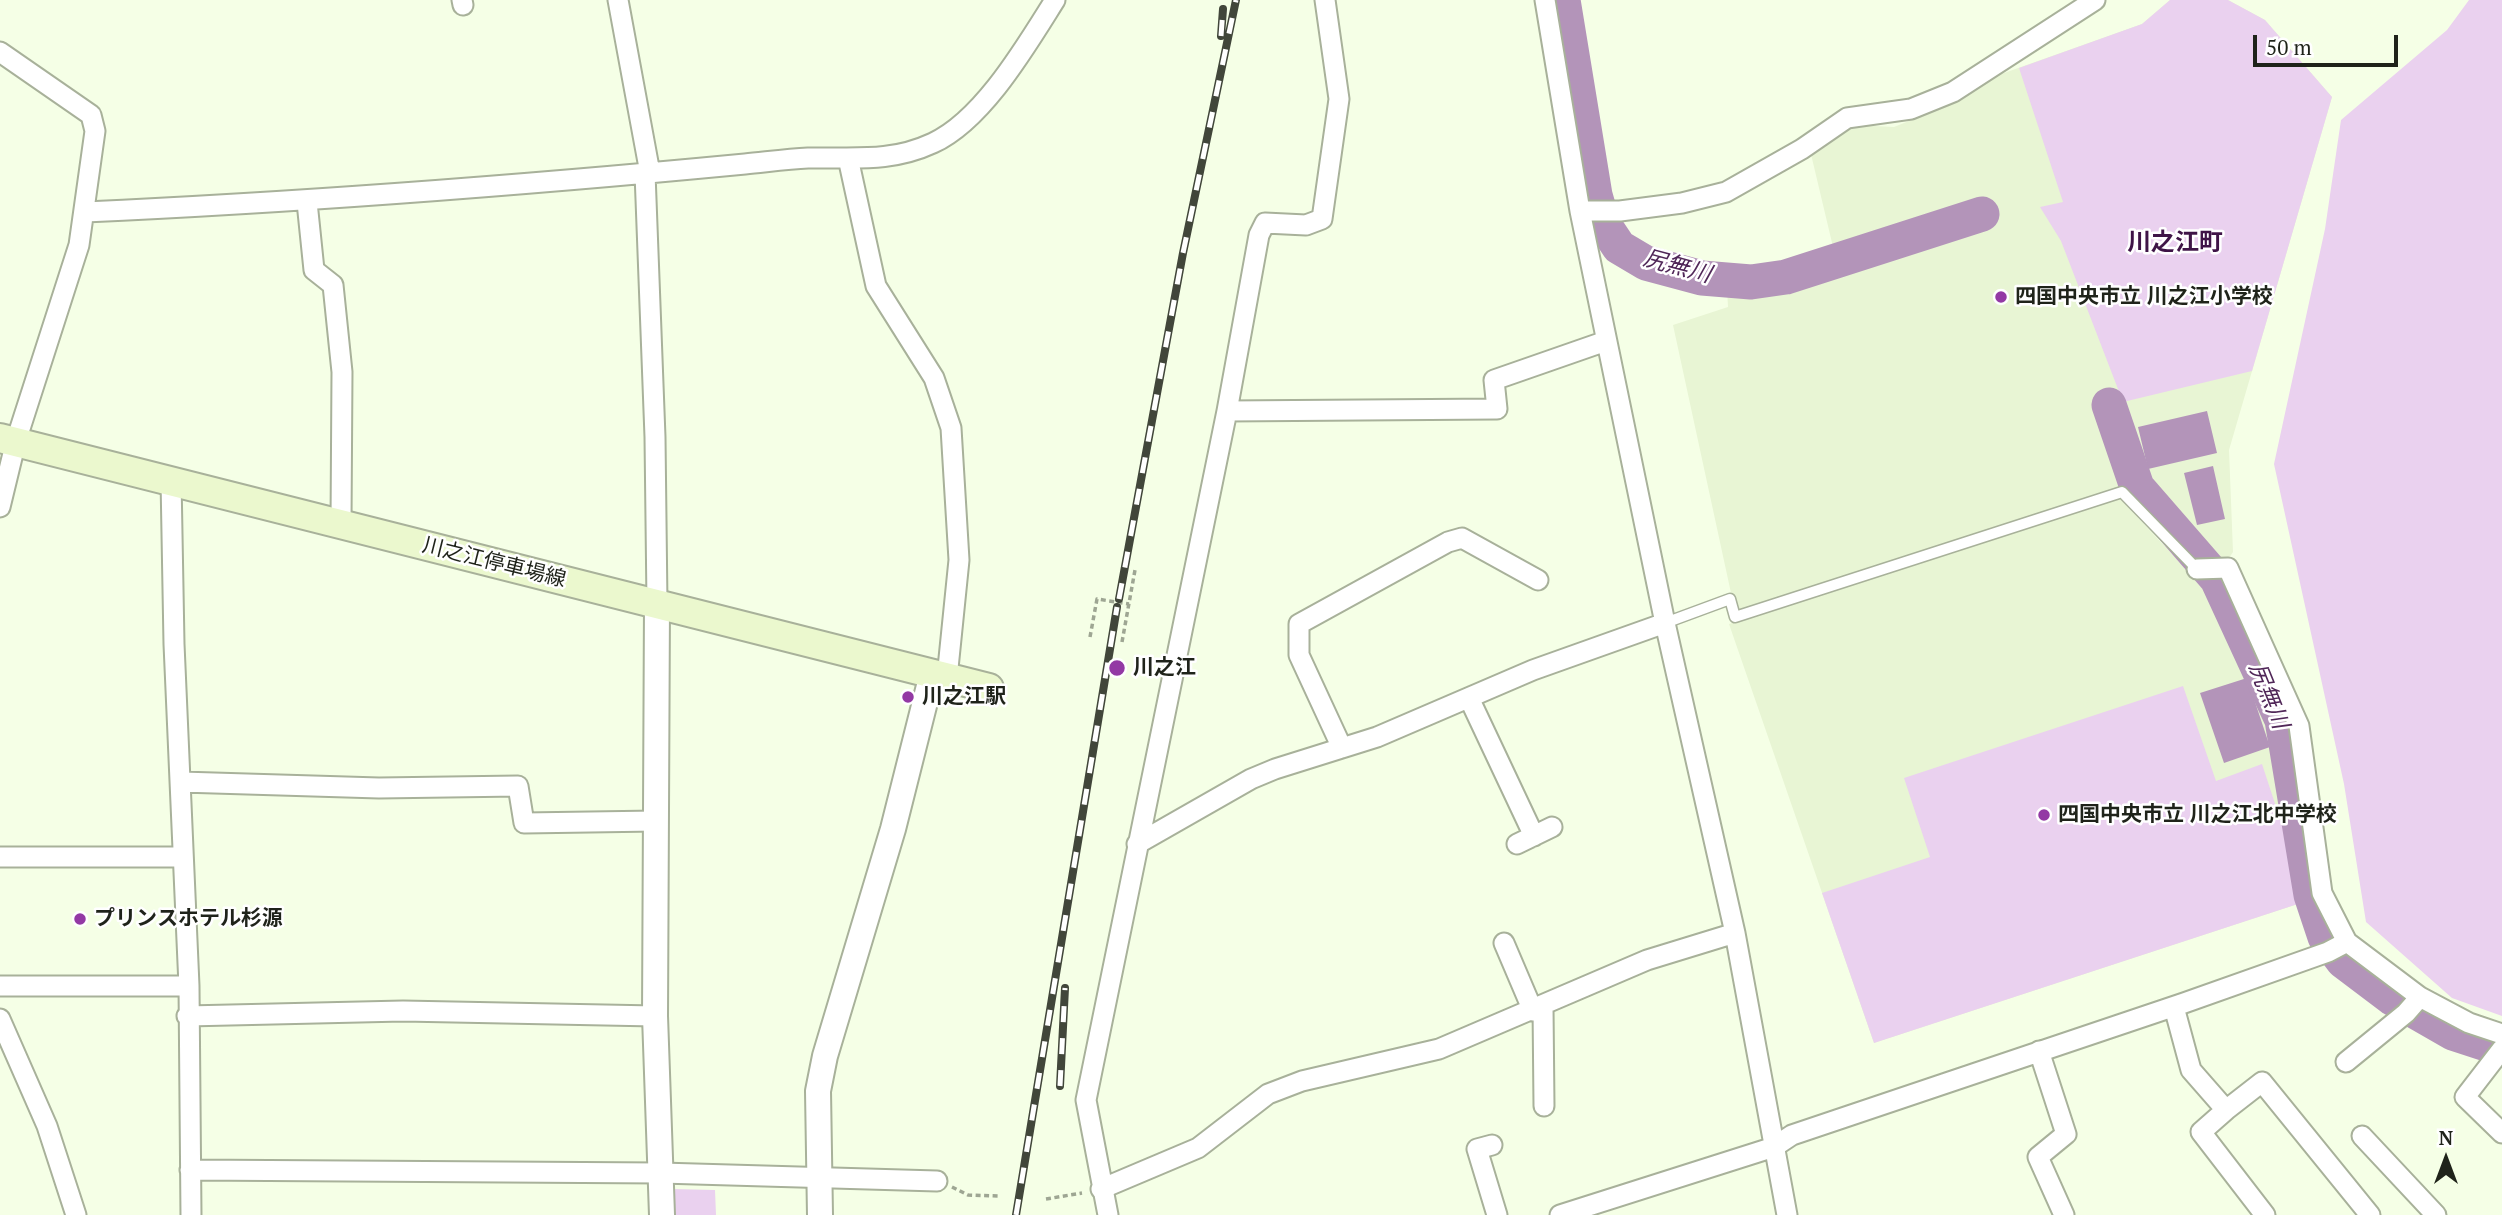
<!DOCTYPE html>
<meta charset="utf-8">
<style>
body{margin:0}
#map{position:relative;width:2502px;height:1215px;overflow:hidden;background:#f5ffe6;font-family:"PT Serif",serif}
canvas{display:block}
.north{position:absolute;left:2411px;top:1124px;width:70px;height:70px;-webkit-text-stroke:5px #fff;paint-order:stroke;rotate:0deg;font-size:19px;font-weight:700;line-height:28px;text-align:center;color:#1f231a}
.north::after{content:'';display:block;margin:auto;width:24px;height:32px;background:#1f231a;clip-path:polygon(50% 0,100% 100%,50% 72%,0 100%)}
.scale{position:absolute;left:2253px;top:35px;width:145px;height:32px;box-sizing:border-box;border:4px solid #1f231a;border-top:0;padding-left:9px;font-size:21px;line-height:24px;white-space:nowrap;color:#1f231a;-webkit-text-stroke:5px #fff;paint-order:stroke}
</style>
<div id="map">
<canvas width="2502" height="1215"></canvas>
<div class="north">N</div>
<div class="scale">50 m</div>
</div>
<script>
const ctx = document.querySelector('canvas').getContext('2d');
ctx.lineJoin = 'round';
function fill(path, color) { ctx.fillStyle = color; ctx.fill(path, 'evenodd'); }
function trace(path, color, width, dash) { ctx.strokeStyle = color; ctx.lineWidth = width; ctx.lineCap = dash ? 'butt' : 'round'; ctx.setLineDash(dash || []); ctx.stroke(path); }
function drawText(font, color, halo, rows, align = 'center') {
  ctx.font = font + ' "PT Serif","Noto Sans JP",serif'; ctx.lineWidth = 5; ctx.setLineDash([]); ctx.textBaseline = 'middle'; ctx.strokeStyle = halo; ctx.fillStyle = color; for (const [text, x, y, turn = 0] of rows) {
    ctx.save(); ctx.translate(x, y); ctx.rotate((+turn || 0) * Math.PI / 180); ctx.textAlign = isNaN(turn) ? turn : align; if (halo) ctx.strokeText(text, 0, 0); ctx.fillText(text, 0, 0); ctx.restore();
  }
}
fill(new Path2D(`
 M2170,0H2228L2265,20L2332,97L2229,450L2233,552L2229,558L2195,562L2125,485L1738,610L1731,593L1673,325L1728,307L1727,288L1779,286L1838,268L1810,150L1833,124L1894,127L1944,107L1976,83L2142,24Z
 M2118,497L2195,578L2204,575L2225,606L2247,653L2267,696L2284,755L2307,901L1874,1043L1729,624Z`), '#e8f5d4');
fill(new Path2D(`
 M2170,0H2228L2265,20L2332,97L2252,371L2123,402L2061,241L2040,207L2063,202L2019,68L2142,24Z
 M2469,0H2502V1016L2452,998L2366,922L2344,784L2274,464L2325,229L2341,120L2447,30Z
 M2183,686L2216,781L2262,764L2307,901L1874,1043L1822,893L1930,857L1904,778Z
 M672,1189L715,1190L716,1215H673Z`), '#ead1ef');
fill(new Path2D(`
 M2207,411L2217,453L2148,469L2138,427Z
 M2213,466L2225,519L2197,525L2184,473Z
 M2247,678L2270,747L2224,763L2200,693Z`), '#b394b9');
trace(new Path2D(`
 M1563,0L1595,195L1603,223L1619,247L1646,263L1702,278L1751,282L1786,277L1982,214
 M2109,405L2137,487L2217,579L2282,720L2311,895L2325,937L2343,961L2392,998L2453,1033L2502,1049`), '#b394b9', 35);
const service = new Path2D(`
 M1665,623L1730,599L1735,617L2122,492L2197,569`);
const minor = new Path2D(`
 M462,0L463,5
 M618,0L650,173
 M1545,0L1580,211L1665,623L1735,933L1787,1215
 M0,52L91,115L95,131L79,245L16,441L0,507
 M848,158L876,286L934,378L951,428L959,560L947,678
 M645,173L655,437L657,604
 M307,202L314,270L333,285L342,372L341,523
 M1580,211H1620L1682,203L1726,192L1802,149L1847,118L1911,109L1953,92L2095,0
 M85,212C305,202 525,185 745,164C766,162 787,159 808,158C853,157 890,163 933,143C983,120 1026,46 1055,0
 M1227,411L1497,409L1494,380L1606,341
 M171,479L174,644L189,986L191,1215
 M2197,569L2228,568L2299,726L2322,893L2347,942L2420,997L2469,1023L2502,1034
 M1469,698L1534,836
 M1342,748L1299,655V624L1448,542L1462,538L1538,580
 M181,782L379,788L518,786L524,823L656,821
 M1137,844L1251,779L1275,769L1377,737L1533,670L1665,623
 M1517,844L1552,827
 M0,857H183
 M1504,943L1533,1011
 M0,986H189
 M1543,1006L1544,1106
 M2174,1007L2191,1070L2226,1110L2262,1082L2370,1215
 M187,1016L403,1011L655,1016
 M0,1019L47,1126L76,1215
 M2502,1049L2465,1097L2502,1133
 M2039,1051L2066,1134L2038,1157L2064,1215
 M2346,1062L2406,1013L2420,997
 M2226,1110L2201,1132L2265,1215
 M2362,1136L2436,1215
 M1492,1145L1477,1149L1497,1215
 M190,1170L661,1173L937,1181
 M1101,1189L1198,1148L1268,1094L1302,1081L1439,1049L1647,960L1735,933
 M1108,1215L1086,1100L1227,411L1259,235L1265,223L1306,225L1322,219L1339,99L1325,0
 M1560,1215L1774,1147L1792,1135L2184,1003L2328,952L2347,942`);
const tertiary = new Path2D(`
 M657,604L655,1016L662,1215
 M820,1215L818,1091L825,1056L893,829L932,674`);
const secondary = new Path2D(`
 M0,438L989,688`);
trace(service, '#a8b19a', 13);
trace(minor, '#a8b19a', 23);
trace(tertiary, '#a8b19a', 28);
trace(secondary, '#a8b19a', 32);
trace(new Path2D(`
 M1090,637L1097,599L1129,604
 M1122,642L1135,570
 M952,1187L968,1195L998,1196
 M1046,1199L1082,1193`), '#9ea693', 3.5, [5, 3.5]);
trace(service, '#fff', 10);
trace(minor, '#fff', 19);
trace(tertiary, '#fff', 24);
trace(secondary, '#ebf8ce', 28);
const rail = new Path2D(`
 M1221,36L1223,9
 M1119,599L1183,253L1236,0
 M1060,1086L1065,988
 M1016,1215L1117,607`);
trace(rail, '#41463a', 8);
trace(rail, '#fff', 5, [16]);
for (const [x, y, r, color] of [
 [2001,297,7,"#9339a4"],
 [1117,668,9,"#9339a4"],
 [908,697,7,"#9339a4"],
 [2044,815,7,"#9339a4"],
 [80,919,7,"#9339a4"]
]) { const dot = new Path2D(); dot.arc(x, y, r, 0, 2 * Math.PI); ctx.fillStyle = color; ctx.fill(dot); trace(dot, '#fff', 2.5); }
drawText('bold 21px', '#1f231a', '#fff', [
 ["四国中央市立 川之江小学校",2015,297],
 ["川之江",1133,668],
 ["川之江駅",922,697],
 ["四国中央市立 川之江北中学校",2058,815],
 ["プリンスホテル杉源",94,919]
], 'left');
drawText('21px', '#1f231a', '#fff', [
 ["川之江停車場線",494,563,14]
]);
drawText('italic 23px', '#502758', '#fff', [
 ["尻無川",1677,267,15],
 ["尻無川",2268,696,68]
]);
drawText('bold 24px', '#3f1447', '#fff', [
 ["川之江町",2175,243]
]);
</script>
